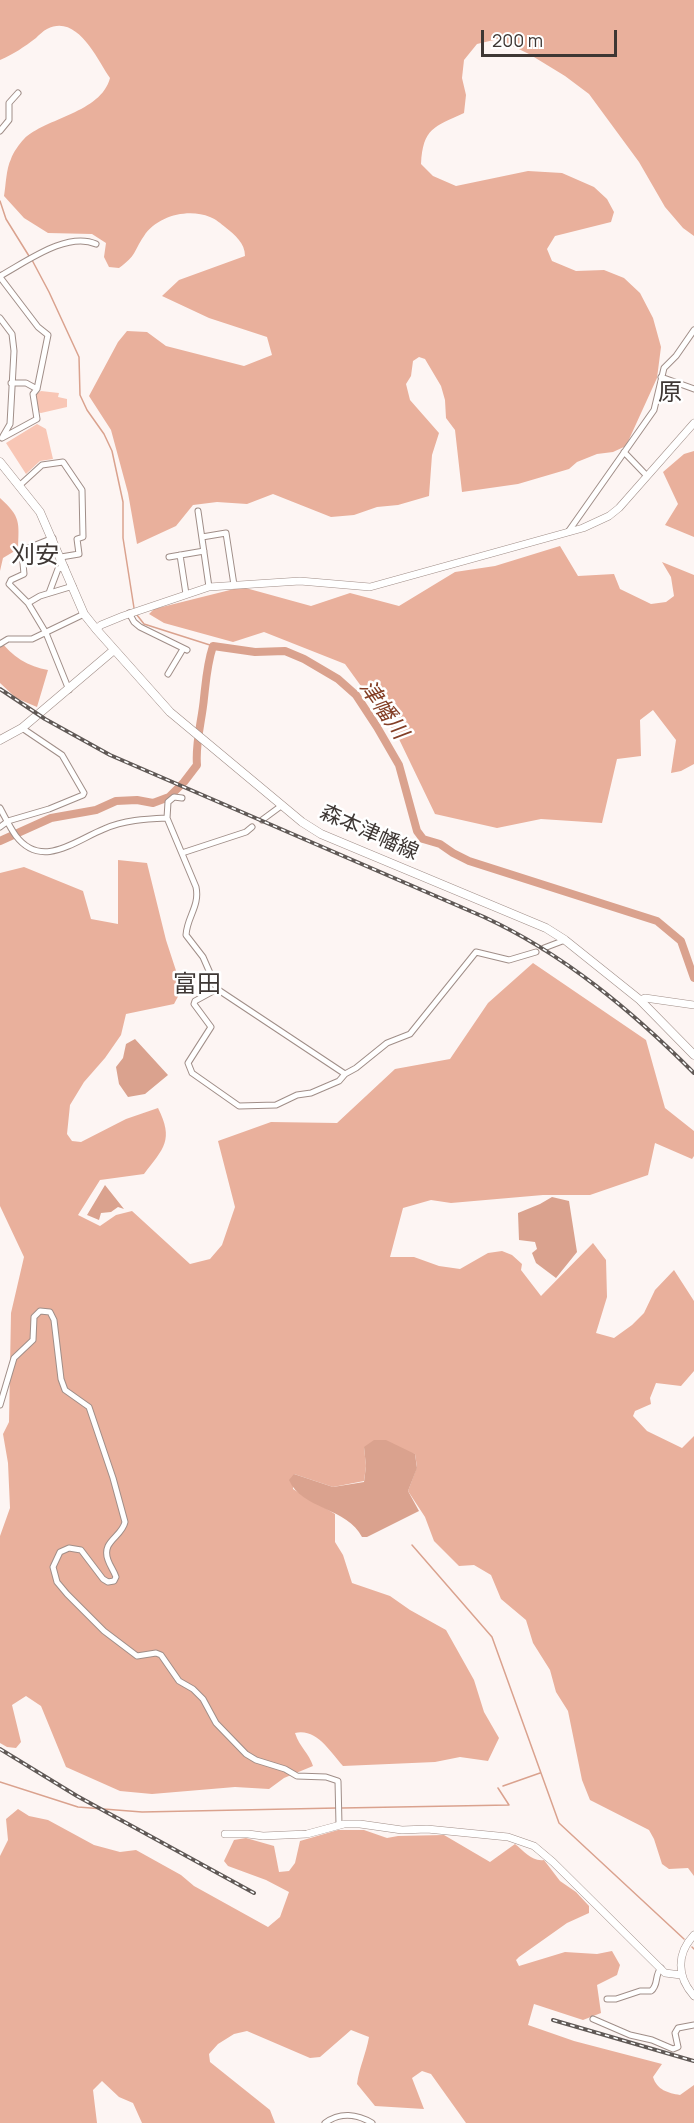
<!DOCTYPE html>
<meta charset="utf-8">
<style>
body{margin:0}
#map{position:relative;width:694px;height:2123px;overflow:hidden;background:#fdf5f3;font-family:Manrope,sans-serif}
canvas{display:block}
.scale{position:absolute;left:481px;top:30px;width:136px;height:27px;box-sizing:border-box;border:3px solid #3e3734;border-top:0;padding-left:8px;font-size:18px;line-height:21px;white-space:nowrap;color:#3e3734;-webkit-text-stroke:4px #fff;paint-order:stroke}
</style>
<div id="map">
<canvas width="694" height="2123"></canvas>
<div class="scale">200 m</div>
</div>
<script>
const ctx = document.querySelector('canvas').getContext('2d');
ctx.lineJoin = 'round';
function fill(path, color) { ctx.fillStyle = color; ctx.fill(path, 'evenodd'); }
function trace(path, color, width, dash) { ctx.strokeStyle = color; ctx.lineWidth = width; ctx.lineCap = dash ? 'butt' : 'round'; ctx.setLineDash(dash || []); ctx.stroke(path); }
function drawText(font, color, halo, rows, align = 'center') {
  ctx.font = font + ' Manrope,"Noto Sans JP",sans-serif'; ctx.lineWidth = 5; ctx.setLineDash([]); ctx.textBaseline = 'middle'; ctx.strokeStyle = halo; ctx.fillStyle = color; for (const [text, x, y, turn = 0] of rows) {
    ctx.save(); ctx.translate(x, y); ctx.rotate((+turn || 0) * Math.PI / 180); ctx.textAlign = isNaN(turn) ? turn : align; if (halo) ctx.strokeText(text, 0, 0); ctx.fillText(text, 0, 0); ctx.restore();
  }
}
fill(new Path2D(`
 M41,391L59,393L58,397L67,399V407L41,413L37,412L35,395Z
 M37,424L46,429L53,459L40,461L26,474L6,443Z`), '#f8c6b5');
fill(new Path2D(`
 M0,0H694V236L683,228L665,207L639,162L589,94L565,76L529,54L498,39L477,44L464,60L462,78L466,95L464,113C434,127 423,128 421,164L433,176L456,186L528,171L562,173L594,187L607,199L614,212L611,222L555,236L547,249L552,261L576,271L604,270L624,278L640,293L653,318L661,347L657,378L626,446L613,452L597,454L577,462L569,469L518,484L462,492L455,430L446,418L445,400L441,386L425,359L419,357L413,361L411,376L406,384L410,400L439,433L432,455L429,496L398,505L377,507L354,515L331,517L273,494L247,504L217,502L193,505L176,526L137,544L128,493L111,430L89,396L118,342L127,331L147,332L166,346L244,366L272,355L267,337L209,318L162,296L179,280L245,256C245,243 235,235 225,227C221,224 216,219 210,217C188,208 157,216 144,236C133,252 137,255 119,268L109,267L104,257L106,243L92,234L48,233L24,218L4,196C6,185 6,169 11,159C13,153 19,144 24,139C45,118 101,113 110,78C97,59 77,13 47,29C43,31 39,35 36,38C24,47 14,54 0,60Z
 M694,451V537L665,525L678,504L663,472L684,454Z
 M0,498C21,517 19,522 18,549L3,558L0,571Z
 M560,546L578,576L614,574L620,589L651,604L666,602L674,596L671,577L662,562L694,575V764L681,771L671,773L676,740L653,710L640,720L641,756L617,759L602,823L541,819L497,828L435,814L398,737L345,664L264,632L233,642L164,623L149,614L154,609L242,587L311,606L350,593L399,606L455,572L495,566Z
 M0,640C11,656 29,667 48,670L37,707L16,698L0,683Z
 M118,860L147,863L166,940L182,989L174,1004L126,1014L121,1035L105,1058L84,1082L70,1105L67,1134L72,1141L81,1142L126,1119L158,1108C174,1140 164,1148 144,1174L100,1180L78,1215L100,1226L116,1215L132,1211L190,1264L210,1259L222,1245L235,1207L218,1141L271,1122L337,1123L395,1069L450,1059L488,1003L533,963L646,1040L665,1108L694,1131V1156L692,1159L655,1143L648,1175L590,1195H543L451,1203L431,1200L403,1208L390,1257H414L439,1266L460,1269L488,1253L502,1251L512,1255L522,1264L521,1270L541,1296L593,1243L606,1260L607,1297L596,1333L614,1338L632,1325L644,1313L655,1290L674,1270L694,1301V1371L681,1386L656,1383L650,1398L651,1404L635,1411L633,1416L647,1431L682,1448L694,1436V1876L688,1868L669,1869L662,1864L654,1839L649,1830L590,1800L582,1780L568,1711L556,1692L550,1670L533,1643L526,1620L501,1599L491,1575L474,1565L459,1566L434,1541L425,1517L408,1491L417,1467L415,1454L364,1447L366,1466L364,1481L333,1487L294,1474L293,1489L335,1514V1542L343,1555L352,1583L390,1596L410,1610L446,1630L474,1680L484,1712L499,1738L488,1761L460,1757L435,1762L343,1766C330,1752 317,1728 295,1733C300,1748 309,1753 313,1766L284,1778L269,1789L235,1787L152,1794L120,1791L66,1767L41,1706L26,1696L12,1705L21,1742L16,1748L7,1747L0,1743V1536L10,1508L8,1463L3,1434L9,1422L11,1313L24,1257L0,1206V873L24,867L83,891L91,919L118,924Z
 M18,1809L29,1816L48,1820L94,1845L120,1852L136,1850L181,1875L194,1886L268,1927L280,1917L289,1892L266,1880L228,1866L224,1861L234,1840L246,1838L274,1846L279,1872L289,1871L295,1863L300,1841L338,1830H364L387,1838L398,1836L444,1835L490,1862L515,1844C524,1851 532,1862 544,1860L560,1881L576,1892L589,1906V1913L567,1923L519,1957L516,1960L519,1966L565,1952L597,1954L612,1951L620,1965L617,1975L597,1985L601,2013L583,2020L534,2004L528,2025L574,2041L662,2064L653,2077C657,2090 668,2093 680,2095L694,2085V2123H466L431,2074L422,2071L412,2078L424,2109L375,2106L357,2084C359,2068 366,2054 369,2037L351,2030L320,2057L310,2058L247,2031L234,2034L218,2044L209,2054L210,2062L270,2110L275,2123H142L133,2103L119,2097L102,2081L93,2090L97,2123H0V1856L8,1840L6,1819Z`), '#e9b09c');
fill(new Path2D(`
 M135,1039L168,1075L145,1094L128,1097L119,1084L116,1067L123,1058L126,1044Z
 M105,1185L124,1209L118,1207L111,1212L101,1213L99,1220L87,1215Z
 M552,1197L569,1201L577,1252L556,1278L536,1263L532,1253L537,1249L535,1242L519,1240L518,1213L540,1204Z
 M374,1440H386L415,1454L417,1468L408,1491L419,1511L367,1537H362C348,1508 301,1509 289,1480L294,1474L333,1487L364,1482L366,1466L364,1447Z`), '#daa28e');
trace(new Path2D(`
 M0,201L6,219L29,256
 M32,260L49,292L79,357L80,395L87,410L104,434L112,451L123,502V538L134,608
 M137,615L144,624L213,646
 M412,1545L492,1637L559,1823L684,1939
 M0,1782L78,1807L142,1812L337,1808
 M503,1786L540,1773
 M342,1808L509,1805L498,1788
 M692,1947L694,1949`), '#daa28e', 1.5);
trace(new Path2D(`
 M0,841L51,818L96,810L116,801L137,800L153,803L169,797L184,782L197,765C195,742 202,721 204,698C206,680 207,664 213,646L255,652L285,651L304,659L338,679L356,695L377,727L399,765L417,831L423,839L440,844L453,853L469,861L657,921L681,941L694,978`), '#daa28e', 8);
const minor = new Path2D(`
 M0,131L9,120V103L18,93
 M0,276C26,262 67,231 96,244
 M0,277L38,327L48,335L37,389L33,394L37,419L2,438
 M0,318L12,334L14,351L10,424L3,436
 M661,377L694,389
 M11,383H26L37,389
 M624,452L647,476
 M19,486L42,465L63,462L82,490L83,537L77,539L79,554L61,557
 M198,511L209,587
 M568,532L654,410L664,368L676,356L694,330
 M202,537L226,533L234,585
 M53,538L28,548L22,553L24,574L11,580L9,584L28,603L46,633L69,690
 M180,555L186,594
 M169,557L204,551
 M49,593L58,569L65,567
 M28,603L40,596L73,586
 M129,613L134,622L140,627L187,650
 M0,644L8,639H32L84,614
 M168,674L183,649
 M0,808C5,817 10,828 16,836C42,870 76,840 104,829C124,820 146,819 167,818L196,887C200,906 187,917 186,935L203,957L217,989L195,1001L194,1004L211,1027L188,1063L192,1073L239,1106L276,1105L297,1095L311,1093L339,1081L345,1074L356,1068L387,1043L410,1034L476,952L509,960L536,952
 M167,818L168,802L174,797L182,798
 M262,820L281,806
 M0,827L8,821L49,809L83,795L84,793L62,755L22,728
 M182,853L246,832L252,827
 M544,948L565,940
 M217,989L345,1074
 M0,1405L14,1358L33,1340L34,1317L40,1311L50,1312L54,1320L61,1379L65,1390L89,1407L113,1478L125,1522C122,1537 101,1541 108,1560C110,1566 114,1571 116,1577L114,1581L108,1582L103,1579L81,1550L69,1548L60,1552L53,1567L57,1582L67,1594L104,1631L137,1656L156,1653L161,1655L179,1681L193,1689L203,1699L216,1723L246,1754L256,1760L285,1769L297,1776L326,1777L338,1781L339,1825
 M607,1999H616L640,1991H651C659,1985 654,1976 661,1968
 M593,2019L630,2035L652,2040L673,2049L678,2047L675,2033L678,2028L694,2025
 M325,2123C340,2112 357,2114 372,2123`);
const tertiary = new Path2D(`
 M96,629L101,625L123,616L209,587L300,581L370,587L583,528L609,516L619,508L694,423
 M640,1000L645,998L694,1005
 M225,1834H248L263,1836L307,1834L344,1824H360L402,1830L427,1829L508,1837L534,1846L553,1862L665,1973L681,1975
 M694,1935C676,1954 677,1977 694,1996`);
const secondary = new Path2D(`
 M0,462L40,512L84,614L96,629L170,712L302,822L321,834L546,928L565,940L640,1000L694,1055
 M0,740L22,728L114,650`);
trace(minor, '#a08e88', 7);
trace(tertiary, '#a08e88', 8);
trace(secondary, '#a08e88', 9);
trace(minor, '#fff', 5);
trace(tertiary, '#fff', 7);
trace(secondary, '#fff', 8);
const rail = new Path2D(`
 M0,689L45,719L110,755L484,917C564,954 632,1011 694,1073
 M0,1749L77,1796L254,1893
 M553,2020L694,2061`);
trace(rail, '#605956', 4);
trace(rail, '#fff', 1.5, [4.5]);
drawText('21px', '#3e3734', '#fff', [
 ["森本津幡線",369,833,24]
]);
drawText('italic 22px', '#833e25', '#fff', [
 ["津幡川",383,710,55]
]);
drawText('24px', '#3e3734', '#fff', [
 ["原",670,393],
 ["刈安",35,556],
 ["富田",197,985]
]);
</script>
